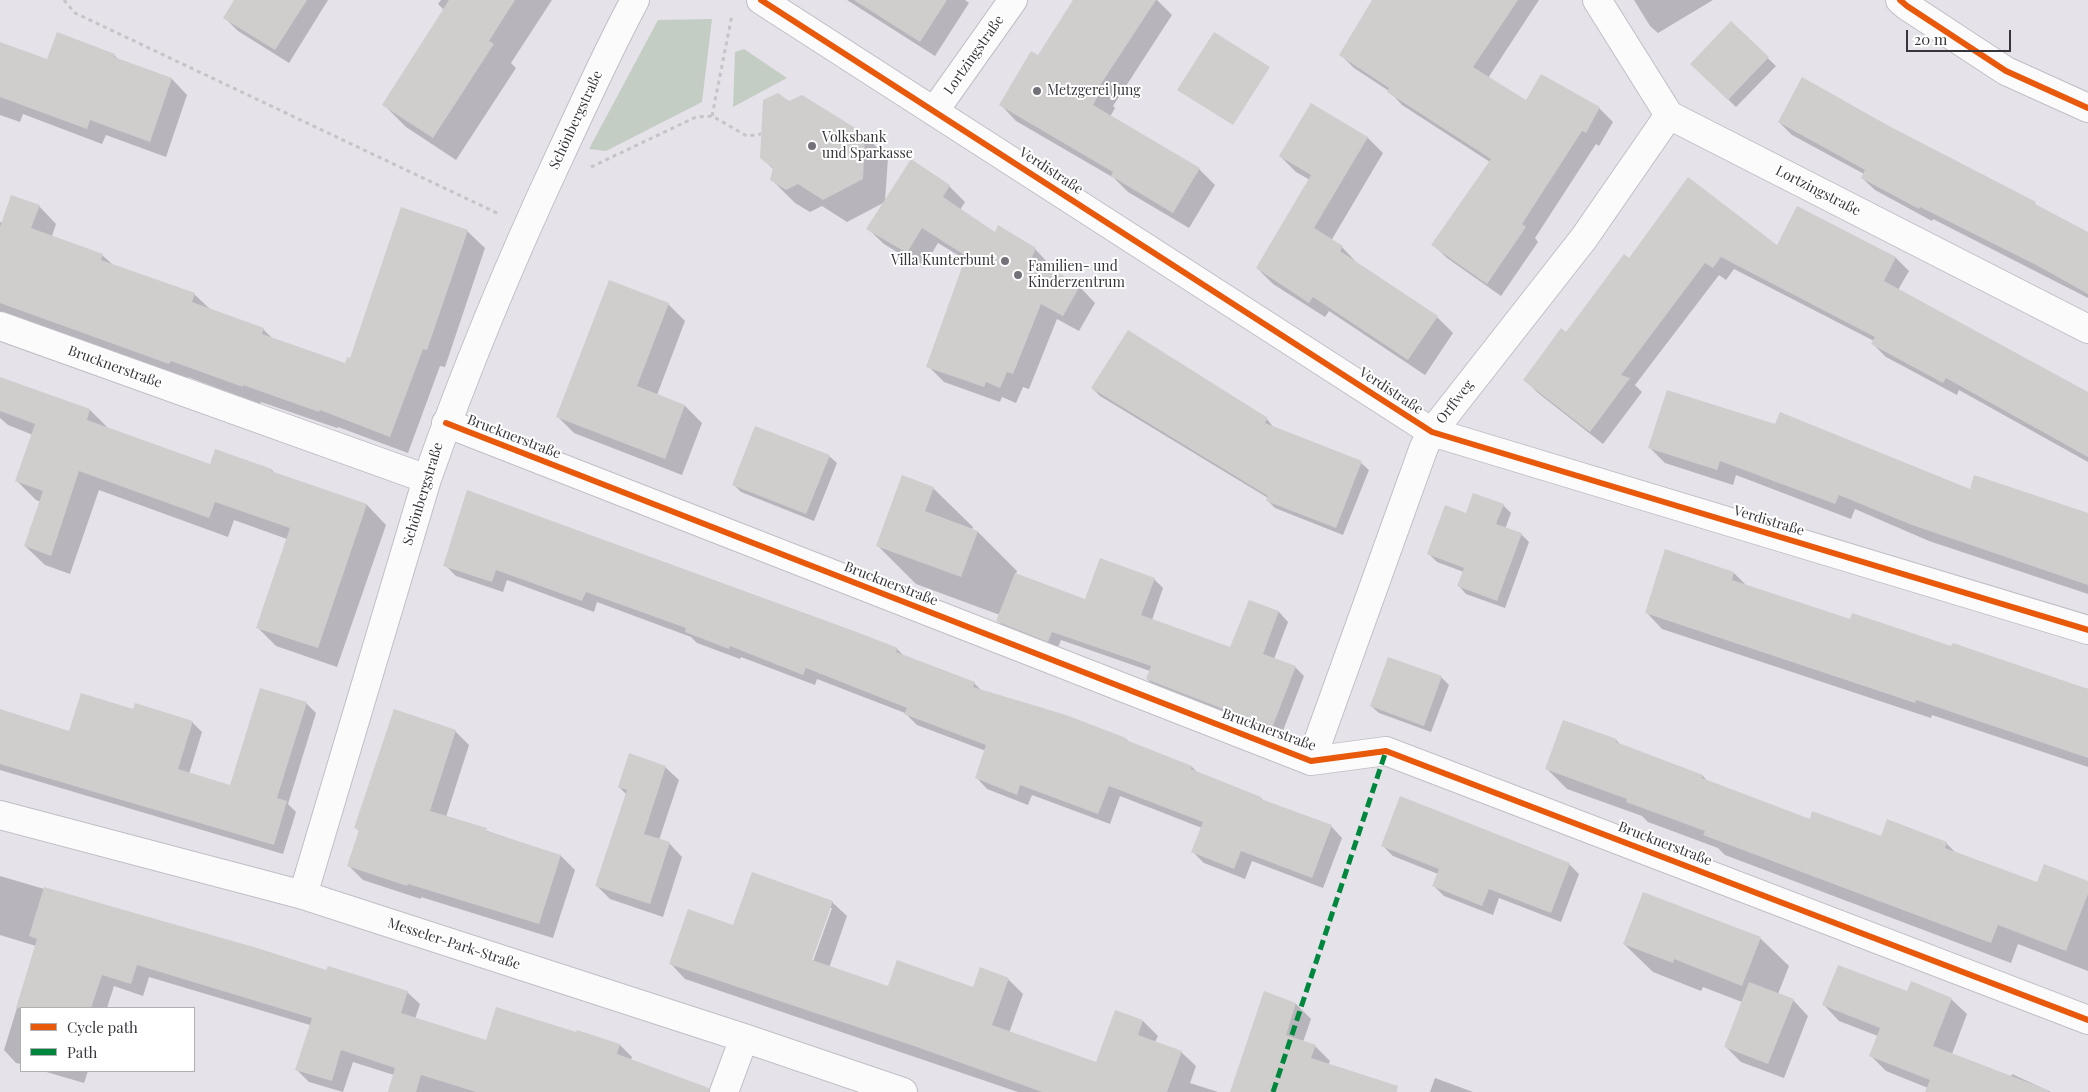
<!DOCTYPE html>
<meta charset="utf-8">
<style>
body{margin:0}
#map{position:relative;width:2088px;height:1092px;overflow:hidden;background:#e5e2ea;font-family:"Playfair Display",serif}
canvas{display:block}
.legend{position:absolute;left:20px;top:1007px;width:175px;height:65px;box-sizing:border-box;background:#fff;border:1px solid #afaeb1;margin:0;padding:6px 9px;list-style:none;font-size:15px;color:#37353b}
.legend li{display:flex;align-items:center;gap:10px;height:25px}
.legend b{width:25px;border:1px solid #afaeb1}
.scale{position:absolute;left:1906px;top:30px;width:105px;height:22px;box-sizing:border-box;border:2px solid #37353b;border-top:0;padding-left:6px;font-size:15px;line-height:18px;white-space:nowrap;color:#37353b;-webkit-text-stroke:4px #fff;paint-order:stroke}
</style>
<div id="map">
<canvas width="2088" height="1092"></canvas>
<ul class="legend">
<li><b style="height:6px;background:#e8590c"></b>Cycle path</li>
<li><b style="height:6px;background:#00873e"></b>Path</li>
</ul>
<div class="scale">20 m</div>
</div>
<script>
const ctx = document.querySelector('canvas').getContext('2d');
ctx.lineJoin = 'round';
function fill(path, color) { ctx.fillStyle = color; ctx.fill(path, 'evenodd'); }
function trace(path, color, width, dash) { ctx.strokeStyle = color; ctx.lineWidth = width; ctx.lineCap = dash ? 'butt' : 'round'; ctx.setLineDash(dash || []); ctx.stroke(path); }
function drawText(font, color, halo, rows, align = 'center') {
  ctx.font = font + ' "Playfair Display",serif'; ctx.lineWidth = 4; ctx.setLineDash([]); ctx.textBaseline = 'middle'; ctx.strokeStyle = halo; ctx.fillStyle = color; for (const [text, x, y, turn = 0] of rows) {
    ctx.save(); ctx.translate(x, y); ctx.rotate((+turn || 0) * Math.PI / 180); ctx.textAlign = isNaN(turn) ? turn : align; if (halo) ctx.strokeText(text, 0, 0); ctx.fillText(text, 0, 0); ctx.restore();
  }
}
fill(new Path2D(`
 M712,19L702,102L606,151L589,149L658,20Z
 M744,49L787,78L733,107L735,52Z`), '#c3cdc3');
fill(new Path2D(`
 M235,0H328L289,63L238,31L224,17Z
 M441,0H552L511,63L516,68L456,160L406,127L383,104L444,10L438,4Z
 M847,0H965L969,3L935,56Z
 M1074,0H1157L1172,15L1113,106L1115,108L1110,117L1199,169L1215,185L1189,228L1128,192L1114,178L1016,121L1001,105L1039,57Z
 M1423,0H1539L1488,78L1527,102L1542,76L1599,108L1613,122L1599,146L1596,144L1535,238L1538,242L1501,296L1447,258L1433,245L1490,162L1402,105L1389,91L1354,68L1341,55Z
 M1634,0H1713L1658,33L1650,26Z
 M1731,23L1776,66L1736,107L1691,64Z
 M0,43L48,61L114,55L120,61L172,79L187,95L166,157L106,135L102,144L23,114L20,122L0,115Z
 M789,103L864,135L888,158L885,201L911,161L949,186L965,202L960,210L996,233L1035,249L1050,265L1049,268L1080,287L1095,303L1079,331L1057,319L1029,389L1023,387L1016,403L1002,397L1000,402L944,382L928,366L966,260L938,243L923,268L884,244L868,229L885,202L847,222L822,206L810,212L795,203L772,180L774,170L761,157Z
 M1311,104L1368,138L1383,153L1331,241L1342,247L1357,263L1437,317L1453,333L1425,375L1329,311L1325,317L1273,284L1257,268L1310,180L1296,172L1280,156Z
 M1779,122L1888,127L2088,233V298L1933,219L1932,221L1875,190L1862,178L1864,174L1792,135Z
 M39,206L56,224L52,236L102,255L113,265L194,294L210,309L263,329L273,339L346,364L467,231L485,248L445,367L440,366L408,453L338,427L337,428L261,402L260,404L188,377L187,381L0,315V222L3,223Z
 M1798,207L1896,258L1909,271L1898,290L2088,394V462L1959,390L1957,395L1886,357L1873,344L1874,341L1734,269L1726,280L1719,275L1635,385L1642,392L1603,444L1538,393L1525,380L1629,260L1777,247Z
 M668,304L685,321L657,395L685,406L702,423L682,475L574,433L557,416Z
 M0,378L90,410L109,429L211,465L216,451L272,470L275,474L367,505L386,525L337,667L276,646L257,627L287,539L234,520L228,537L99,490L70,574L45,565L25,546L41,502L36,500L17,481L33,435L8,425L0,418Z
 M1092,388L1267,419L1274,428L1361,463L1369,470L1343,535L1275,508L1267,500L1268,498L1100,396Z
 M1650,448L1970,490L2088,514V594L1929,541L1855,509L1851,519L1736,475L1733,485L1665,463Z
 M829,456L837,463L814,521L741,492L734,485Z
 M933,488L973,527L972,530L978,532L1017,571L1016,574L1085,601L1154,579L1163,588L1152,620L1231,649L1249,601L1279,612L1288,622L1274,659L1295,667L1304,676L1281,736L1156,688L1147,679L1150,671L1061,640L1057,650L1007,630L998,621L1000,615L916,584L877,545Z
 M468,491L897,649L905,657L974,683L982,691L1126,739L1129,742L1192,767L1198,773L1261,798L1264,801L1331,826L1342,838L1323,888L1252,861L1245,879L1204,863L1193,852L1202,828L1120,796L1110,824L1032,795L1028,805L987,789L976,777L986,751L917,725L905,713L817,679L815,685L741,657L740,659L697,643L691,637L597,602L594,612L507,580L503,592L456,576L445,565Z
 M1503,505L1511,513L1505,529L1521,534L1529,542L1505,608L1466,594L1459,586L1464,572L1437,562L1429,554L1467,514Z
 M1734,573L1748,587L1850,621L1952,648L2088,689V767L1932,715L1931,718L1662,629L1647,613Z
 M1441,677L1449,685L1431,732L1379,713L1371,706Z
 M306,703L316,713L288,804L296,812L283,854L0,770V710L70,732L134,711L192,722L202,732L189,774L231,786Z
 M455,731L469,745L446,817L561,856L575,870L553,938L421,897V899L363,880L349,866L360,832L356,828Z
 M1616,740L1622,746L1703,776L1708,782L1811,820L1881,837L1946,843L1957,854L2037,884L2088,882V971L2018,944L2011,963L1725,855L1718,848L1648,822L1642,816L1567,789L1547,769Z
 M665,767L679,780L659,840L669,843L682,857L663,917L610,899L597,886L627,795L619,787Z
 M1383,846L1569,864L1579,874L1561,922L1499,898L1493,915L1444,896L1434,886L1438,874L1393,856Z
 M0,876L327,972L407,992L420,1004L415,1019L487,1042L577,1034L578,1032L620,1045L632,1057L631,1060L692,1092H389L394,1075L353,1062L343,1092L309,1082L297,1070L310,1025L149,977L143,996L114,986L107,1008H21V1064L16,1063L4,1050L36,946L0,935Z
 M832,902L847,916L829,968L889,988H974L1008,979L1023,994L1009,1033L1097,1063L1116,1011L1143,1021L1158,1036L1155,1042L1181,1052L1196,1066L1190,1083L1218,1092H1018L685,979L671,964L734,927ZM829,908H832L811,967L808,966Z
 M1760,938L1789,966L1778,994L1793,1000L1808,1016L1784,1078L1741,1062L1725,1046L1742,1002L1703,987L1701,991L1653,972L1624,944Z
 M1264,993L1296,1004L1311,1019L1303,1042L1315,1046L1330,1061L1328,1065L1366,1092H1231Z
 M1908,993L1951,999L1967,1014L1952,1054L2011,1077L2012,1074L2051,1092H1926L1928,1088L1886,1071L1870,1055L1878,1036L1839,1021L1824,1005Z
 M43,1071H88L84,1083Z
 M1435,1078L1473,1092H1430Z`), '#0003');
fill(new Path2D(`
 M234,0H307L275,50L223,18Z
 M449,0H515L489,41L494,44L433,138L382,105Z
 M854,0H947L920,42Z
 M1073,0H1156L1097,90L1100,92L1093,105L1200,168L1173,213L1111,176L1113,172L999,105L1031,51L1038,55Z
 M1372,0H1518L1473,67L1526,100L1541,74L1600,107L1586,133L1582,131L1522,224L1526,227L1487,284L1431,245L1491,159L1387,92L1389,88L1339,55Z
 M1731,21L1769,57L1728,100L1690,64Z
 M57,32L115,54L114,57L172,78L150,142L90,120L87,129L0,97V42L47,59Z
 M1214,32L1270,67L1233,125L1177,90Z
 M1802,77L1889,126L2036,202L2035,204L2088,232V294L2040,267L1920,207L1919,209L1861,178L1865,170L1778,122Z
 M778,93L789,101L802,95L865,134L863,179L823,200L798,184L786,190L770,180L773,168L760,158L763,100Z
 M1311,103L1368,137L1314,228L1343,246L1340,251L1438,316L1408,360L1313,297L1309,303L1256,268L1311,175L1279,156Z
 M911,159L950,185L943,197L995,232L998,225L1036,248L1032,257L1080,286L1063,316L1041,304L1013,374L1007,372L1000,388L986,382L984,387L926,367L966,256L922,228L907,253L866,229Z
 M1688,177L1777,245L1797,206L1896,257L1884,281L2088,392V457L1946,378L1943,383L1871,344L1875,337L1721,257L1713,268L1705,263L1621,375L1630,378L1590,432L1523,380L1561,328L1566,332L1624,254L1629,258Z
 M11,195L40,205L31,228L103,254L101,260L195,293L192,302L264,328L262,334L345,363L347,357L350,358L401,207L468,230L427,350L423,349L390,437L320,410L319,412L243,385V387L171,361L169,364L0,303V227Z
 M609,280L669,303L637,386L685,405L665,459L556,417Z
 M1128,330L1268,418L1265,423L1362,461L1336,528L1266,501L1268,496L1091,388Z
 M0,377L90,409L87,420L210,464L215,449L272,469L271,471L367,504L318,648L256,628L290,528L215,502L209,518L79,471L51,556L24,546L43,491L15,481L35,424L0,411Z
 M1667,390L1775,424L1780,412L1970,489L1974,475L2088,513V585L1912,525L1839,495L1835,504L1720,461L1717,470L1648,448Z
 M755,426L830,455L806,514L732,485Z
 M902,475L934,487L925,511L978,531L961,577L876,546Z
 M467,490L854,631L898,648L896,652L975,682L973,687L1066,715L1126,738V740L1192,766L1191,769L1261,797V799L1332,825L1312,878L1241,851L1234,869L1191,852L1203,822L1109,786L1098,814L1020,785L1017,795L975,778L986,745L904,714L907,708L806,668L803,675L730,646L729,649L685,632L686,628L586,592L582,601L496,570L492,582L443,566Z
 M1473,493L1504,504L1496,524L1522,533L1497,601L1457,586L1464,568L1427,554L1445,505L1466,513Z
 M1665,549L1734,572L1732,580L1850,619L1852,613L1951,646L1953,643L2088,689V758L1916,700L1915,703L1645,613Z
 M1100,558L1155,578L1141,615L1230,647L1249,600L1279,611L1263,654L1296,666L1272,728L1146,679L1151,666L1052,632L1048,642L996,621L1015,573L1085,599Z
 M1388,657L1442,676L1424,726L1370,706Z
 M260,688L307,702L277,798L287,801L274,845L0,764V709L69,731L81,693L133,709L135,703L193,721L178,769L230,785Z
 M394,709L456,730L430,811L487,828L486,831L561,855L539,924L408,884L407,886L347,866L359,830L354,828Z
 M1563,720L1617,739L1616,742L1703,775L1702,778L1810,819L1812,811L1881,836L1887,819L1947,842L1945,848L2037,882L2044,864L2088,881V894L2066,951L1998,925L1991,943L1703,835L1705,831L1626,802L1627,799L1545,769Z
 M629,753L666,766L644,834L670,842L650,904L595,886L627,790L618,787Z
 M1400,796L1570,863L1551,913L1489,889L1482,906L1432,886L1439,869L1381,846Z
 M752,872L833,901L812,960L888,986L897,960L973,987L980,967L1009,978L992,1025L1096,1062L1115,1010L1143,1020L1138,1035L1182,1051L1167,1092H1042L917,1047L669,964L688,909L733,925Z
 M44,887L257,948L326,970L328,966L408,991L401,1013L486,1040L496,1007L576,1032L577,1030L620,1044L617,1054L709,1088V1092H476L421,1075L416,1092H388L395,1068L341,1050L332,1081L295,1070L312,1018L137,965L131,984L102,975L91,1008H16L37,939L29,936Z
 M1643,892L1761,937L1742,986L1674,959L1673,963L1623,944Z
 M1838,965L1907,991L1911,981L1952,998L1933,1046L2048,1090V1092H1925L1930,1080L1869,1056L1880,1028L1822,1005Z
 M1749,982L1794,999L1768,1064L1724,1047Z
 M1264,991L1296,1003L1286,1035L1316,1045L1311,1058L1398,1086L1397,1092H1230Z`), '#d0cdcd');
const minor = new Path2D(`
 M761,0L1432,432L2088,630
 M1597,0L1669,115L2088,329
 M1900,0L1907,6L2006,71L2088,108
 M935,110L1013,0
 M0,326L427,479
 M446,423L1311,761L1386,751L2088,1020
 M1311,761L1424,447L1432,432L1584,238L1669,115
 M0,815L303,895L744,1038L903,1092
 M303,895L427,479C466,368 511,260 561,153C585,102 608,50 635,0
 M724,1092L744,1038`);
trace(minor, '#c1bec5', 30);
trace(new Path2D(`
 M64,0L75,13L499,214
 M712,116L732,15
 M591,167L696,117L712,116L747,136L761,134`), '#c5c4c7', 3, [4, 4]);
trace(minor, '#fbfbfc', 28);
trace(new Path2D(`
 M1273,1092L1386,751`), '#00873e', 5, [10, 5]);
trace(new Path2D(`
 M761,0L1432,432L2088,630
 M1900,0L1907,6L2006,71L2088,108
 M446,423L1311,761L1386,751L2088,1020`), '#e8590c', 6);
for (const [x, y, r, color] of [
 [1037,91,5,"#747278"],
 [812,146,5,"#747278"],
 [1005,261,5,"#747278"],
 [1018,275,5,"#747278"]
]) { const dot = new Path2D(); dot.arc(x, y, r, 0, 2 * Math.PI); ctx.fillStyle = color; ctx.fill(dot); trace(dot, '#fff', 2); }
drawText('14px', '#37353b', '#fff', [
 ["Lortzingstraße",974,55,-55],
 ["Schönbergstraße",576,120,-65],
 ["Verdistraße",1051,171,33],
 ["Lortzingstraße",1818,191,27],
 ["Brucknerstraße",115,367,20],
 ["Verdistraße",1391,391,33],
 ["Orffweg",1455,402,-52],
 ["Brucknerstraße",514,437,21],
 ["Schönbergstraße",423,494,-73],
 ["Verdistraße",1769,521,17],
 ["Brucknerstraße",891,584,21],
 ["Brucknerstraße",1269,730,20],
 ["Brucknerstraße",1665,844,21],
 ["Messeler-Park-Straße",454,944,18]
]);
drawText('14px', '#37353b', '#fff', [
 ["Metzgerei Jung",1047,91],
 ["Volksbank",822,138],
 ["und Sparkasse",822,154],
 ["Villa Kunterbunt",995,261,"right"],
 ["Familien- und",1028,267],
 ["Kinderzentrum",1028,283]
], 'left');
</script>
